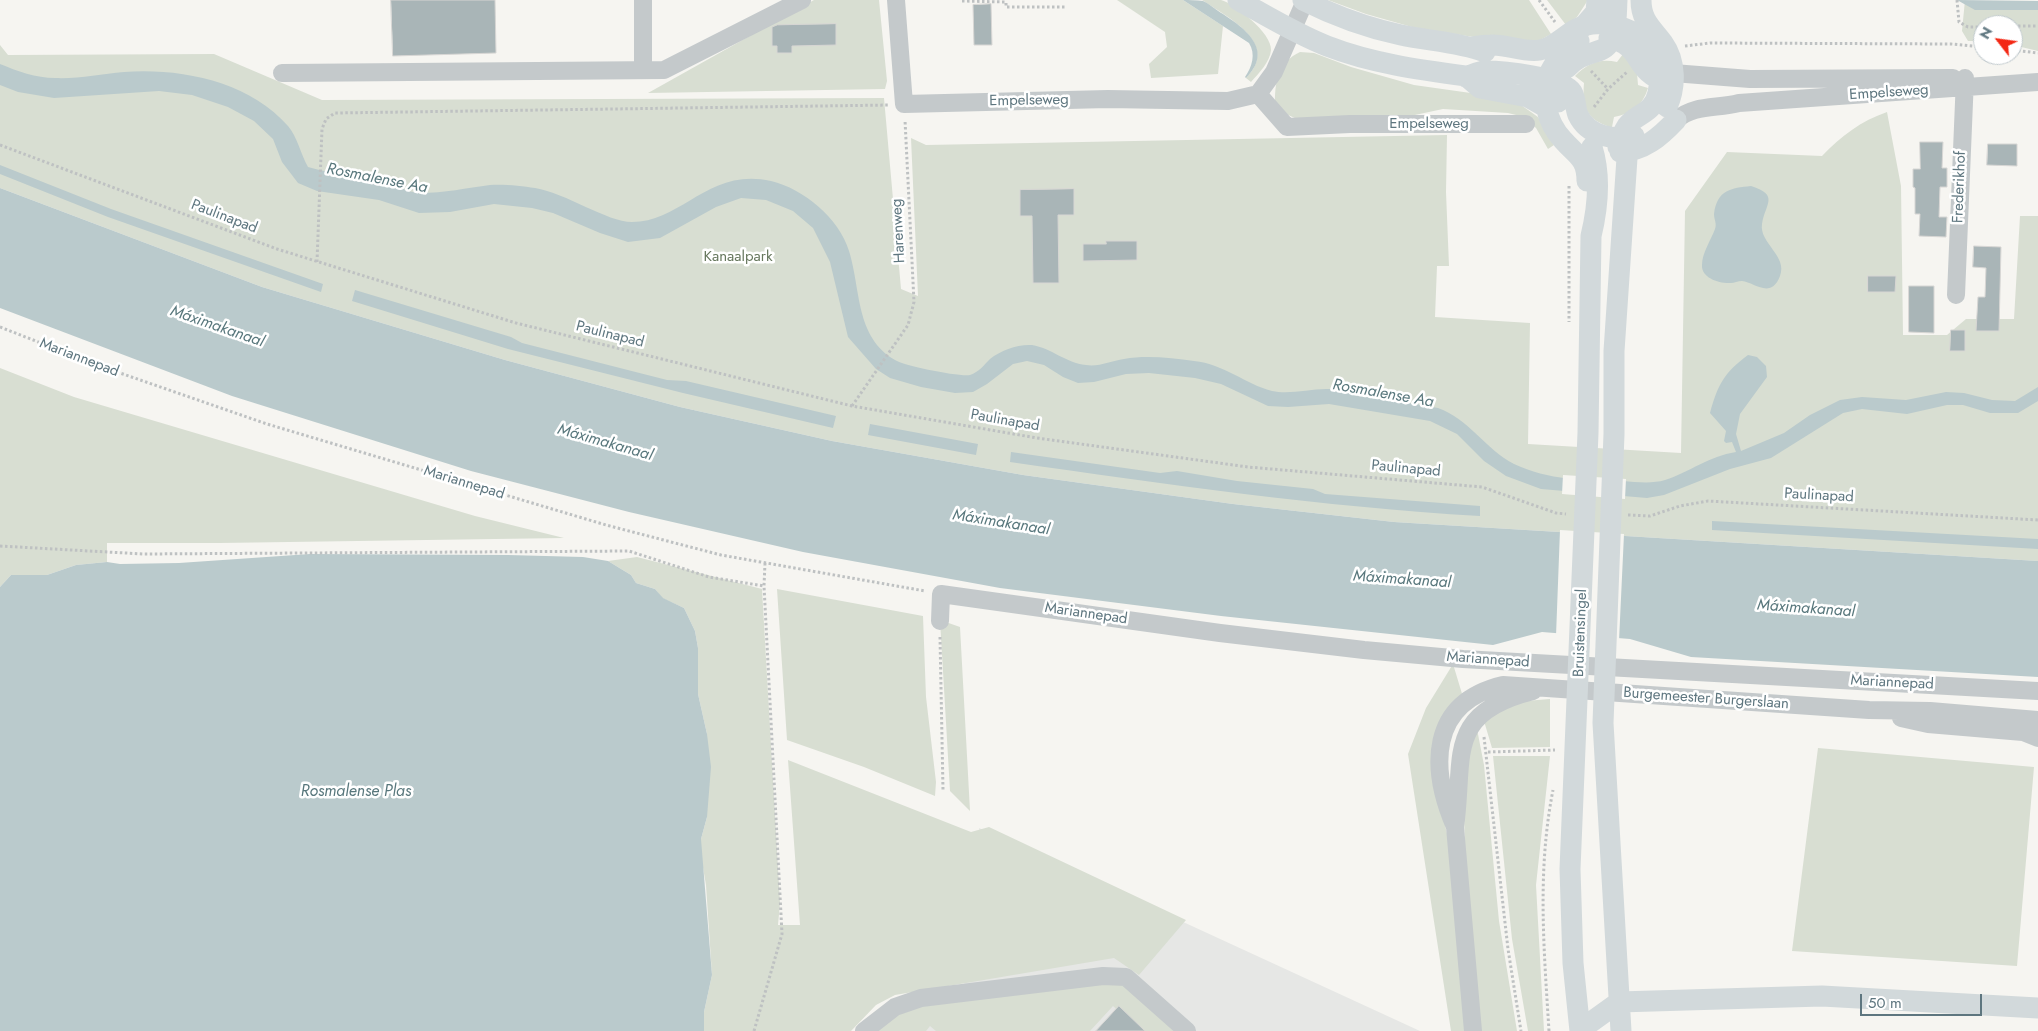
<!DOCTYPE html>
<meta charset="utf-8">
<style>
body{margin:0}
#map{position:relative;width:2038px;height:1031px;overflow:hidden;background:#f6f5f1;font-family:Jost,sans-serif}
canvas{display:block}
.north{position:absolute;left:1973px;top:15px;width:50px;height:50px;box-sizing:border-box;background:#fff;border:1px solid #bfc8cc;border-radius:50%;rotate:300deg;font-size:14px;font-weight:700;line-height:20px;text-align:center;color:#5e767f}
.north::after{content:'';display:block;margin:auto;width:18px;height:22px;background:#f32814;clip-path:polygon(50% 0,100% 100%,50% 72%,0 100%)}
.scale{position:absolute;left:1860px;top:994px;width:122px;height:22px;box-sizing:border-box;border:2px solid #5e767f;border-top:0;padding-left:6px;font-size:15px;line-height:18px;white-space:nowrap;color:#5e767f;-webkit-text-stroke:4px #fff;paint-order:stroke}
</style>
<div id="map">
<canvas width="2038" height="1031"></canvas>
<div class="north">N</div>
<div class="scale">50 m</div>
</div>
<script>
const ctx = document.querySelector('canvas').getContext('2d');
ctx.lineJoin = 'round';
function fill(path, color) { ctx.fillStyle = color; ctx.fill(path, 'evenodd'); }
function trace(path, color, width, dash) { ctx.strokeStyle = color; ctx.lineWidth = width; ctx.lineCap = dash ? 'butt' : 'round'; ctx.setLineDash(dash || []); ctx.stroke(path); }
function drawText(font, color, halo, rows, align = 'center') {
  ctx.font = font + ' Jost,sans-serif'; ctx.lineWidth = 5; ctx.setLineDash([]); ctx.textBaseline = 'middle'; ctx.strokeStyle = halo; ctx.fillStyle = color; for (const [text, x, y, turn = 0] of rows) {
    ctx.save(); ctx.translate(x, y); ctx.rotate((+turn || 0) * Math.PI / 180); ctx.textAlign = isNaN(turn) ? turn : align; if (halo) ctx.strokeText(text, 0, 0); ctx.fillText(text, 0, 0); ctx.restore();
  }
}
fill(new Path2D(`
 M979,828L1420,1031H919L990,956Z`), '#e6e7e5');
fill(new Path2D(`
 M814,0H879L887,81L885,89L648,93Z
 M1117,0H1183L1223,26L1218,74L1151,78L1149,64L1167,47L1165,32Z
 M1202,0C1207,0 1215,0 1221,0C1235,4 1272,33 1271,50C1270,62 1259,73 1251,82L1246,78C1281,43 1227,17 1202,0Z
 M1328,0H1529L1551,34L1535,43L1516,44L1412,27L1366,14Z
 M1547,0H1588L1577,17L1566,25Z
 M1965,0L1968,3L2038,5V51L2013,45V25H1983V41H1968L1962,31Z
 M0,45L8,55L214,54L322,100L884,98L901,289L918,296L911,138L926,145L1447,135L1446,192L1449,266H1437L1435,317L1530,323L1528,444L1681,453L1685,211L1727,152L1822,156C1841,136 1861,121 1887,112L1901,186L1903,335H1947L1966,319H2014L2020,216H2038V561L1394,522L1233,504L1023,475L832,441L680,407L505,360L262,287L0,188Z
 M1300,52L1314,53L1351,67L1414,85L1506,98L1521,105L1538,117L1554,145L1548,149L1536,128L1524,117L1508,113L1443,109L1396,119H1297L1286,114L1275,102C1275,80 1279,62 1300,52Z
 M1623,54L1637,73L1638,85L1648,88C1643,105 1632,114 1614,117L1612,127H1610C1586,119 1582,107 1584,83L1575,76C1587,64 1599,58 1617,62Z
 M0,368L74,397L475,516L564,538L220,543H107V562L76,565L47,575H11L0,587Z
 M637,557L762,589L780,903L778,925H800L788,760L971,832L989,827L1186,920L1139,975L1114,958L895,995L876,1005L851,1031H704V1012L712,975L706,885L701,856V839L707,817V734L698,694V648L695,631L684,608L662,598L655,589L636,583L631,575L608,561Z
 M777,589L923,616L926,697L936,782L935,796L864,767L787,740Z
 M940,620L960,627L970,811L950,791Z
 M1453,664L1463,697L1436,785L1450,847L1467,1031H1451L1408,754L1426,708Z
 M1550,699V747L1492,748L1484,721L1513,702Z
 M1477,729L1484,765L1499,921L1517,1031H1481L1466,870L1462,767Z
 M1818,748L2034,767L2017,966L1792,951Z
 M1493,756H1550L1536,885L1544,1031H1528L1512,939Z
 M1118,982L1129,986L1174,1031H1141L1113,1006L1090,1031H936L930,1026L926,1031H875L887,1019L922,1006Z`), '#d8ded2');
fill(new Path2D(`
 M1183,0C1189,0 1197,0 1203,1C1210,4 1216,10 1223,14C1246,29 1274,50 1246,78L1245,77C1252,67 1256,54 1249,43Z
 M1957,0L2038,1V10H1975Z
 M0,64C17,71 36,78 55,78C78,79 101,74 124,72C181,68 248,81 288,126C297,136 301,155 308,167C333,175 359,173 384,181C396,184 407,193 420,193C444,193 467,188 490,185C504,184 522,186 535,188C566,193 607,222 632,222C682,222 709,167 771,181C804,189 839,218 849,251C861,289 855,337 895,360C904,366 960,377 970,375C979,372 984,365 990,359C1001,350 1018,344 1032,345C1051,348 1066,363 1086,365C1099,367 1111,361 1124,359C1146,355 1172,358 1194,361C1224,364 1245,384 1272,391C1291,395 1311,388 1330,389C1340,390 1351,394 1361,396C1387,400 1412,403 1438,408C1469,419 1485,449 1514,464C1548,480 1586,481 1623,481C1636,482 1652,484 1665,480C1690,472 1709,456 1736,452L1732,442L1726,443L1724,441L1726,431L1710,413C1718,384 1724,373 1748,355L1757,357L1766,366L1767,377L1740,414L1736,434L1741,451L1784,433L1810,415L1840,400L1862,397L1906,400L1946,392L1964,393L1992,400L2015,401L2038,387V401L2018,413H1990L1963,405H1947L1907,414L1862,409L1843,413L1771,458L1730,469L1664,495L1647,498L1541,489L1506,476L1484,461L1457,434L1430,421L1329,404L1288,407L1268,406L1221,384L1195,378L1149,373L1126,374L1094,382L1078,383L1063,377L1044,365L1027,361L1013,364L987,384L973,392L955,393L921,387L890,378L876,369L848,337L830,262L813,228L793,211L766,200L741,198L716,207L660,238L628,242L600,233L553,213L532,208L494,204L450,212L419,213L379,200L317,191L298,183L282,162L273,139L254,121L228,107L192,95L159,91L54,98L18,92L0,85Z
 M0,165L111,209L323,284L321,292L108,217L0,174Z
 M1751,186C1780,195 1765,204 1762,224C1759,243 1788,256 1780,276C1771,300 1754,282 1742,281C1738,281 1734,283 1731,283C1720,284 1701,278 1702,265C1702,253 1711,240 1715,229C1717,223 1714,220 1714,214C1717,190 1731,188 1751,186Z
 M0,188L262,287L505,360L680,407L832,441L1023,475L1233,504L1394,522L2038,561V677L1691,657L1630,639L1542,632L1493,645L1221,616L1000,588L803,552L629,512L471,471L232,396L0,308Z
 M355,290L511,337L522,343L667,380L686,381L836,416L833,428L683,393L508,349L352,301Z
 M870,424L978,444L976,455L868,435Z
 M1011,452L1160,473L1177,471L1237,481L1313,489L1325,494L1480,506V516C1322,507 1166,484 1010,462Z
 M1712,521L2038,539V549L1712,530Z
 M310,554L508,555L583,557L608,561L631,575L636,583L655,589L663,598L684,608L695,631L698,648V694L707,734L711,767L707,817L701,839L712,975L704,1012V1031H0V587L11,575H47L76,565L107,562L120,564L179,563Z`), '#bacacc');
fill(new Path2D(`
 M1563,475L1626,479L1625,499L1562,494Z
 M1560,530L1624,534L1619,641L1556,636Z`), '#f6f5f1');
const building = new Path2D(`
 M391,0H495L496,53L393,56Z
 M991,4L992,45H974L973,5Z
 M836,24V45L792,46V53H777V46H772V27L777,25Z
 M1920,142H1943L1942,168H1947V187H1940L1939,217H1947L1946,237L1919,236L1920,214H1915V188L1913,187V169H1920Z
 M1988,144H2017V166L1987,165Z
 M1074,189V215H1058L1059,283H1033L1032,216H1020V190Z
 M1106,241H1137V260L1083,261V244H1106Z
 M1974,246L2001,247L1999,331H1976L1978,297H1985L1986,268L1973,267Z
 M1868,276H1896L1895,292H1868Z
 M1909,286H1934V333L1909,332Z
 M1951,330H1965V351H1950Z
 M1119,1006L1145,1031H1096Z`);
fill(building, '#a9b5b7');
trace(building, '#d7d6d4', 1);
trace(new Path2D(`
 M1539,0L1555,22
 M1957,0L1959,22L1968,27H1983
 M962,1L1006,2V7H1066
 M2013,26H2038
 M1685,46L1710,43L1951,44L1983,47
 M2013,50L2038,53
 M1591,71L1608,89
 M1594,107L1608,89L1627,72
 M0,145L277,249L516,323L852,406L1037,438L1248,467L1482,487L1556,513L1566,514
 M1569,186V322
 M317,262L322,129L326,119L335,113L889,105
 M0,327L97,365L267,424L606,525L721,555L925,591
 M852,406L908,325L914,302L905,120
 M1628,515L1650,516L1680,506L1708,501L2038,520
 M0,546L143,554L629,551L709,577L764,586
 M940,637L943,790
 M1484,737L1508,949L1521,1031
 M1488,752L1555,750
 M754,1031L782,934L764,586L765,563
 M1549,1031C1544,950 1537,871 1553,790`), '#bec1c2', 3, [2.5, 2.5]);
trace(new Path2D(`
 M643,0V70
 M896,0L904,104L1108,99L1228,101L1258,94L1274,72L1305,1
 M282,73L664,70L802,0
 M1673,73L1750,79L1953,78
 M1258,94L1287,127L1350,124H1526
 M1676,120C1695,104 1716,109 1739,103L2038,82
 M1956,295L1965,78
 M940,621L941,594L1220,633L1364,650L1463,659L2038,691
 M1901,718L1928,724L2023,732L2038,738
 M1455,827C1430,769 1428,703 1503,685L1869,710L1930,711L2038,720
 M864,1031L895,1007L921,998L1103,976L1126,977L1187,1031
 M1473,1031L1455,827C1465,757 1444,713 1533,691`), '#c4c9cb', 18);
trace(new Path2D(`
 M1238,0C1267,16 1296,34 1327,46C1376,65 1429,71 1480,78
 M1303,0C1333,15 1368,28 1401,35C1429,41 1459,42 1485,52
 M1641,0C1641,21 1652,28 1663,43C1676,61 1676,87 1667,107
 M1583,27L1596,12L1597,0
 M1609,38C1645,46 1632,72 1667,82
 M1579,41C1567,47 1556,60 1550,72C1540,94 1546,122 1563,140C1577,156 1587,158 1587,181
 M1472,47C1478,46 1485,45 1491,45C1507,44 1524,53 1540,50C1557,47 1567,31 1583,26C1626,14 1668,48 1658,93C1653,114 1637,113 1627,126C1623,132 1620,140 1618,147
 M1567,68C1578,56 1587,55 1601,50C1618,43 1616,15 1617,0
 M1466,77C1472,75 1479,71 1485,71C1503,71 1562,77 1572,92C1576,99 1575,108 1578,115C1588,136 1614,141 1634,136
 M1467,77L1480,88L1528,97L1544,106
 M1530,86L1549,93L1558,102
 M1620,152C1644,151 1660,137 1676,120
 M1580,1030L1619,1002L1822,996L2038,1008
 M1580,1031L1573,963L1570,869L1588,433L1591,236C1598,207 1601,176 1592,147
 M1621,1031L1603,723L1614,434V351L1627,158L1634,136`), '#d2d9db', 21);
drawText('15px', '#5e767f', '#fff', [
 ["Empelseweg",1889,93,-4],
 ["Empelseweg",1029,101,-1],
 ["Empelseweg",1429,124],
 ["Frederikhof",1960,187,-88],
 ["Paulinapad",224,217,21],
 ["Harenweg",899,231,-93],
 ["Paulinapad",610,335,14],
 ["Mariannepad",79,358,21],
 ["Paulinapad",1005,421,10],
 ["Paulinapad",1406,469,5],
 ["Mariannepad",464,483,17],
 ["Paulinapad",1819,496,3],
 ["Mariannepad",1086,614,8],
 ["Bruistensingel",1581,633,-88],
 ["Mariannepad",1488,660,4],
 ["Mariannepad",1892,683,3],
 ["Burgemeester Burgerslaan",1706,699,4]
]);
drawText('15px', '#66775d', '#fff', [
 ["Kanaalpark",738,257]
]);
drawText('italic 16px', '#58777c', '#fff', [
 ["Rosmalense Aa",377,179,11],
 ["Máximakanaal",217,327,19],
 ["Rosmalense Aa",1383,394,10],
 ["Máximakanaal",605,443,16],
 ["Máximakanaal",1001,523,9],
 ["Máximakanaal",1402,580,4],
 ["Máximakanaal",1806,609,4],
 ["Rosmalense Plas",356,792]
]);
</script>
